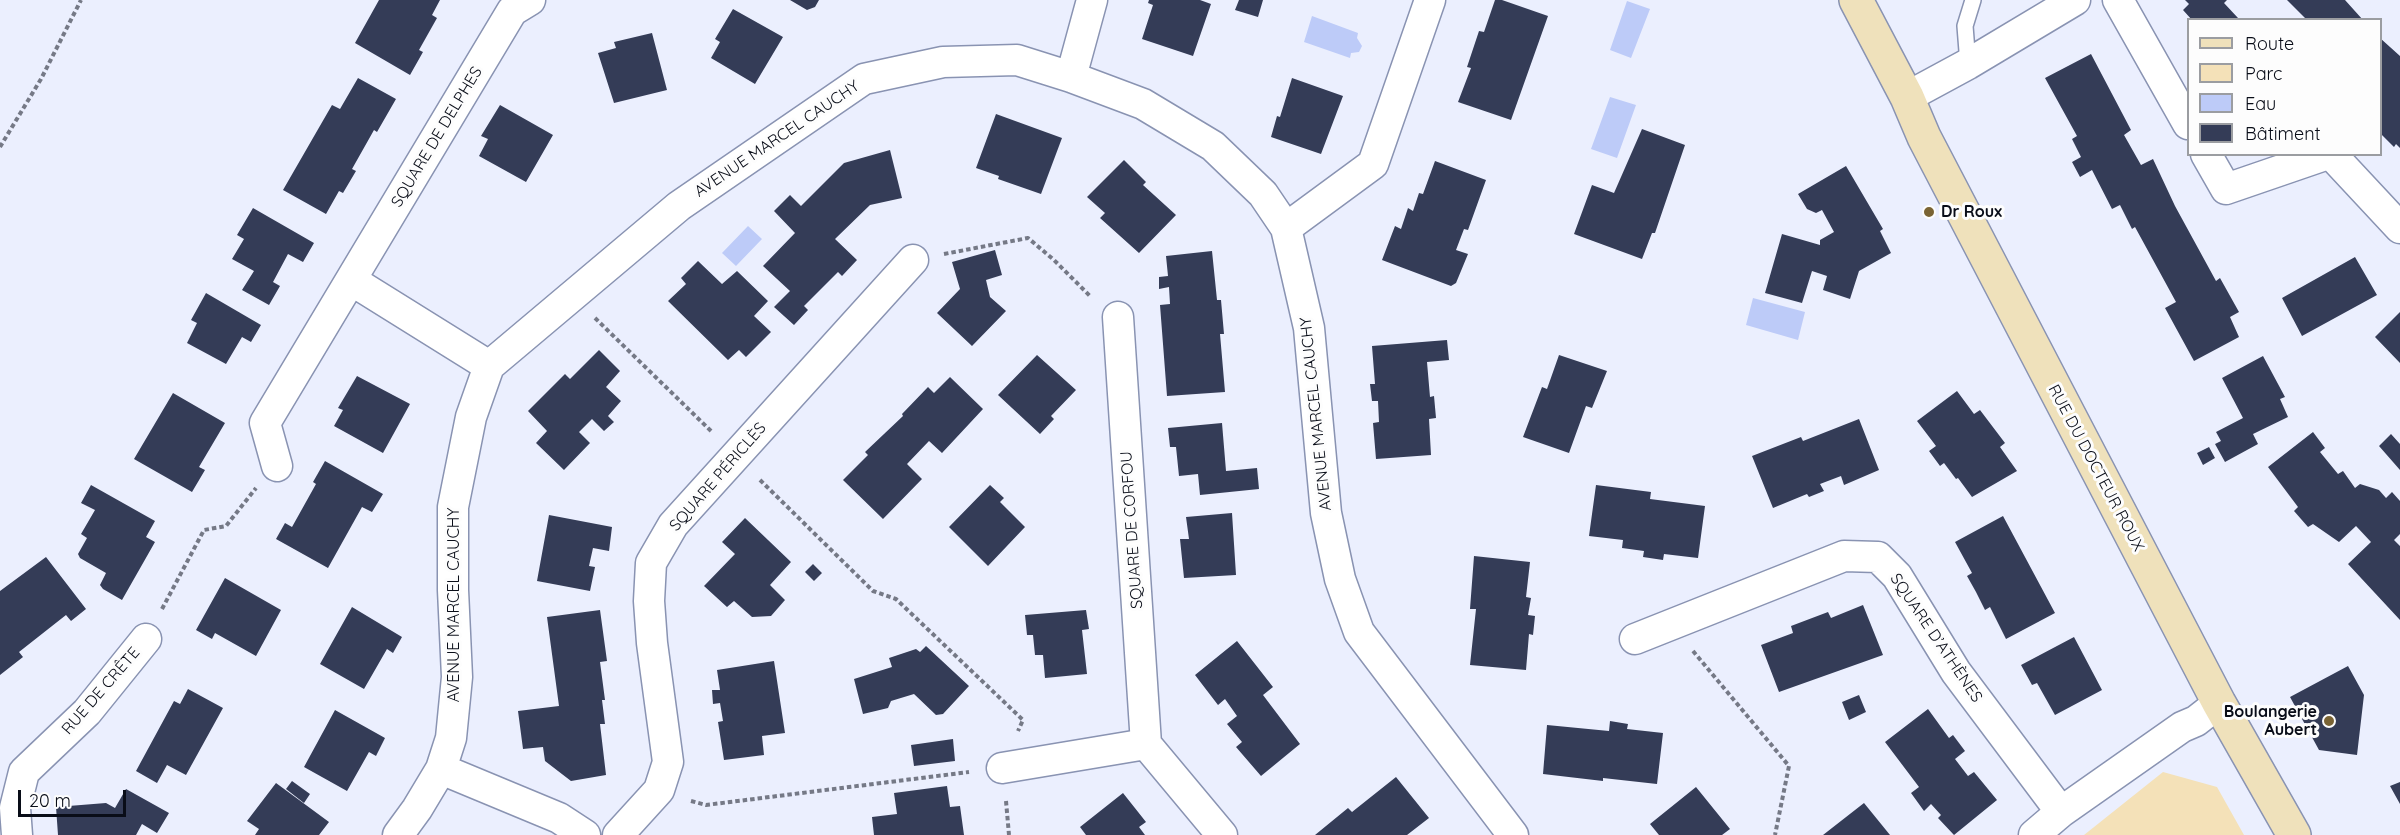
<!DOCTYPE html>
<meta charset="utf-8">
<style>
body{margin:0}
#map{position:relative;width:2400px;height:835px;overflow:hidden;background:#ebeffe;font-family:Quicksand,sans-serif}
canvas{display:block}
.legend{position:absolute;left:2187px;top:18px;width:195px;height:138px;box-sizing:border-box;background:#fdfdfd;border:2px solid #9b9da1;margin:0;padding:8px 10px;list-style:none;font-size:18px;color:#090d18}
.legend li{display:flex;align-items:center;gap:12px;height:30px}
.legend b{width:30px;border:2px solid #9b9da1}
.scale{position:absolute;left:18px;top:790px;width:108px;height:27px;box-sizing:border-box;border:3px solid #090d18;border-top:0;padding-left:8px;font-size:18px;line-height:21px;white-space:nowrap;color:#090d18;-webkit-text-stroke:4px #fdfdfd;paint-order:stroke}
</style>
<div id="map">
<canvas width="2400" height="835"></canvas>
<ul class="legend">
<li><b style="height:8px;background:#efe1bb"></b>Route</li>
<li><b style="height:16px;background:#f4e1b8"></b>Parc</li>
<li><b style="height:16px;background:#bdcbf8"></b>Eau</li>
<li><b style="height:16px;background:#343c57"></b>Bâtiment</li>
</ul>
<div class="scale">20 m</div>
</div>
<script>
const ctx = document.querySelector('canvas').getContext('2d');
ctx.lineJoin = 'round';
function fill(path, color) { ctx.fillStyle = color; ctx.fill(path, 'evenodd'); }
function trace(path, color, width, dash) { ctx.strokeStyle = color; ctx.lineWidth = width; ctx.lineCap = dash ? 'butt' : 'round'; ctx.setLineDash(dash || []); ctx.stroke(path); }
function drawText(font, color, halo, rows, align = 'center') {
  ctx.font = font + ' Quicksand,sans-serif'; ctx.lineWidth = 6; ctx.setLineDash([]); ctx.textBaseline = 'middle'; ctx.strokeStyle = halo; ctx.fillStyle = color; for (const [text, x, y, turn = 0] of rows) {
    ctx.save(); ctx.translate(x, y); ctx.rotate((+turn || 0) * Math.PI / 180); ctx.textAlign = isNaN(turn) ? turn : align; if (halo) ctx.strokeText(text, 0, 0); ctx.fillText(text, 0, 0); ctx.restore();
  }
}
fill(new Path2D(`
 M2163,772L2217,787L2244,835H2084Z`), '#f4e1b8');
fill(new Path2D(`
 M1627,1L1650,9L1631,58L1610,50Z
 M1312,16L1358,33L1357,38L1362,46L1359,52L1351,53L1350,58L1304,42Z
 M1610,97L1636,105L1617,158L1591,149Z
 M748,226L762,239L736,266L722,253Z
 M1753,298L1805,312L1798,340L1746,325Z`), '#bdcbf8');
fill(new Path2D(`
 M379,0H440L432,15L437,18L419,50L423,52L410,75L355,43Z
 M790,0H819L815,7L807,10Z
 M1149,0H1200L1211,4L1193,56L1142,39L1153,5L1148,3Z
 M1239,0H1263L1258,17L1235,10Z
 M1495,0H1502L1548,16L1511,120L1458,102L1471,68L1467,67L1479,31L1484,32Z
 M2185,0H2227L2224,3L2238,18L2192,20L2183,10L2189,4Z
 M2287,0H2345L2363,20H2303L2305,18Z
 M733,9L783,37L755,84L711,58L720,42L715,39Z
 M652,33L667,90L614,103L598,53L616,48L614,42Z
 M2380,38L2400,56V148L2396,144L2394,147L2380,133Z
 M2091,54L2131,130L2124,135L2141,165L2153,159L2175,206L2216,281L2220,278L2239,312L2230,317L2239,337L2194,361L2165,308L2176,302L2135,227L2132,229L2120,205L2112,209L2092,170L2080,177L2072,162L2081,157L2072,139L2077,136L2045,78Z
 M358,78L396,99L377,132L374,130L352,169L356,171L343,193L339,191L326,214L283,190L332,105L340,109Z
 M1292,78L1343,96L1321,154L1271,137L1277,116L1280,117Z
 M500,105L553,135L526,182L479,156L488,139L481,136Z
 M996,114L1062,138L1041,194L998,179L999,176L976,168Z
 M1642,129L1685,145L1655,233H1652L1642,259L1574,234L1592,185L1614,193Z
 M890,150L902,198L870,205L835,239L857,260L842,276L838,272L804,306L808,310L794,325L774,307L790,291L763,266L795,233L774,211L790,195L801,206L844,163Z
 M1124,160L1146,182L1143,185L1176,215L1139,253L1100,218L1105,213L1087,197Z
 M1435,161L1486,180L1468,230L1464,229L1456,250L1468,254L1456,283L1451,286L1382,260L1395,226L1401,229L1408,208L1413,211L1419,193L1423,194Z
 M1846,166L1883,229L1880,231L1891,253L1859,271L1850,299L1823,290L1827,276L1812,271L1802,303L1765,293L1782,234L1820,245V240L1834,232L1822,210L1816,213L1807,209L1798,194Z
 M253,208L314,243L303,262L288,254L273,282L280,286L269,305L242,290L254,271L232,259L244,239L237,235Z
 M995,250L1002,275L986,280L990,297L1006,311L972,346L937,313L960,289L952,262Z
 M1212,251L1217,300H1221L1224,334H1220L1225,392L1167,396L1160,305L1170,304L1169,287L1159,289V277L1168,276L1166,256Z
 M2355,257L2377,295L2302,336L2282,298Z
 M698,261L722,284L737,271L768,301L754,316L771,332L746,357L739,350L728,360L668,301L686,284L681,278Z
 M206,293L261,325L251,342L242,337L226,364L187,343L197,323L191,320Z
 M2400,312V363L2375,337Z
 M1447,340L1449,360L1427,362L1430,397L1434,396L1436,418L1429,419L1431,455L1376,459L1373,423L1379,422L1378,401H1372L1370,384H1375L1372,346Z
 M599,350L620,371L606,387L621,401L608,416L614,422L604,431L592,419L579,432L590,443L564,470L536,443L547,431L528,411L565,374L570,379Z
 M1037,355L1076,390L1051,416L1054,419L1040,434L998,395Z
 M1559,355L1607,371L1592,408L1586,406L1569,453L1523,437L1542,387L1547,389Z
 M2263,356L2285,397L2280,399L2288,417L2253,434L2258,444L2225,462L2215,444L2221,441L2216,432L2243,418L2222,378Z
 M357,376L410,404L383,453L334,426L343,410L338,408Z
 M950,377L983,409L942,453L929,441L907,464L922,479L883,519L843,480L868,455L865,452L903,416L902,414L928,387L934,393Z
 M1957,391L1974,414L1980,410L2005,443L2000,447L2017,471L1972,497L1958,478L1956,479L1944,463L1940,466L1929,451L1936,446L1917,421Z
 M173,393L225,423L199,467L205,470L192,492L134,459Z
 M1859,419L1879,470L1844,485L1841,476L1820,484L1824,491L1809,497L1807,494L1773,508L1752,456L1801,437L1803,441Z
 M1222,423L1226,471L1257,468L1259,489L1200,495L1198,474L1179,476L1176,447H1170L1168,428Z
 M2313,432L2325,448L2320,452L2338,474L2343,471L2355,488L2360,484L2379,490L2386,498L2392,492L2400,501V534L2394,540L2400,546V620L2348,564L2371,542L2356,526L2339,542L2313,524L2308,527L2294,511L2298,507L2268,467Z
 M2391,434L2400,444V470L2379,446Z
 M2209,447L2215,458L2203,465L2197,453Z
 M325,461L383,494L372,512L362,507L328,568L276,539L285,523L292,527L316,484L313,482Z
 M91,485L155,521L146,537L155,542L122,600L103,589L100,585L106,573L80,558L78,554L87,538L81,534L95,510L81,503Z
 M990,485L1004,498L1000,502L1025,527L988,566L949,527Z
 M1596,485L1651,492L1650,499L1705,506L1698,558L1664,554L1663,560L1643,557L1644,551L1622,548L1623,540L1589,536Z
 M1232,513L1236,575L1184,578L1180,539H1189L1186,517Z
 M549,515L612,527L609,551L593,548L589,566L595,567L590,591L537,581Z
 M2003,516L2055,613L2006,639L1990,607L1985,610L1976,592L1967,576L1972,573L1955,542Z
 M745,518L791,562L770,585L785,600L771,616L752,617L734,601L727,607L704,586L735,554L722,542Z
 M1474,556L1530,562L1526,597L1531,598L1528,615L1535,616L1533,635L1529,634L1526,670L1470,665L1476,609H1470Z
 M46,557L86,609L71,621L66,615L19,652L23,657L0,675V591Z
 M813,564L822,573L814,581L805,572Z
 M225,578L281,610L256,656L215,633L212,639L196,630Z
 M1863,605L1883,655L1779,692L1761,645L1793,633L1791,626L1828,612L1831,618Z
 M352,607L402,637L393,653L387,649L364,689L320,664Z
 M600,610L607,661L600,662L605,700H602L605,724H600L606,775L571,781L545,761L543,747L523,749L518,711L559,706L547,617Z
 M1086,610L1089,629L1082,630L1087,674L1045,678L1043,655H1035L1033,635H1027L1025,615Z
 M2074,637L2102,690L2055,715L2037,683L2032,685L2021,665Z
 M1237,641L1273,687L1263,695L1300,744L1261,776L1236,747L1242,742L1227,724L1237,716L1225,699L1218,705L1195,675Z
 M926,646L969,686L943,714L936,715L914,694L891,701L888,708L863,714L854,679L892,667L889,658L916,649L920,652Z
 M774,661L785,733L762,736L764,755L724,760L718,722L723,721L720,703L713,704L712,690H720L717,670Z
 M2348,666L2364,695L2357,755L2319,750L2290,697Z
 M188,689L223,708L186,775L167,765L157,783L136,771L174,701L180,704Z
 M1859,695L1866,712L1849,720L1842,702Z
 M1928,709L1949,738L1953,735L1965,751L1955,759L1968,776L1974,772L1997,800L1954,835L1938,818L1941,815L1931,804L1924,811L1911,793L1919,787L1885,742Z
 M335,710L385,738L376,756L369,752L347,791L304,767Z
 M1610,721L1628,724L1627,729L1663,733L1657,784L1603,778V781L1543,774L1547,725L1609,731Z
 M953,739L955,761L914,766L911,745Z
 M1396,777L1429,818L1407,835H1315L1348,808L1352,812Z
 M292,781L310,794L304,803L286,789Z
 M2400,782V804L2390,786Z
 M276,783L329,822L319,835H255L259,829L247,821Z
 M947,786L950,807L960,806L964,835H874L872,817L897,814L894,793Z
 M1696,787L1730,829L1722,835H1659L1650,824Z
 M126,789L169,813L157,833L142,824L136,835H58L56,807L106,803L115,808Z
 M1123,793L1146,822L1139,827L1145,835H1086L1080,827Z
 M1864,803L1890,835H1823Z`), '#343c57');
const service = new Path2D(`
 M1968,64L1965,26L1973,0`);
const minor = new Path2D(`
 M2118,0L2188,124
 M1071,77L1092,0
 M1907,97L1968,64L2075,0
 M2206,154L2226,189L2328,154
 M2331,154L2400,228
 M1286,228L1373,164L1430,0
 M351,280L489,366
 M1118,317L1146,744
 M277,466L265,423L512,11L530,0
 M1635,639L1844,556L1878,557L1897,576L1956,672L2061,812
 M1002,768L1146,744L1222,835
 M441,769L559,818L585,835
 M17,835L15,808L24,772L87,712L146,639
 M398,835L417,809L441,769L451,738L457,677L453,590V507L471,417L489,366L679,206L864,79L943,62L1017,60L1071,77L1143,104L1213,146L1263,194L1286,228L1309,328L1326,513L1340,579L1359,632L1513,835
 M618,835L659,790L668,762L652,643L649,601L651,563L673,525L913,260
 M2034,835L2061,812L2182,727L2196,721L2219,703`);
const secondary = new Path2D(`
 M1856,0L1907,97L1924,137L2219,703L2294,835`);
trace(service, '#8993b2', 18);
trace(minor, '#8993b2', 33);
trace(secondary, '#8993b2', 36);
trace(new Path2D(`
 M0,147L41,79L81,0
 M944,254L1028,238L1054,260L1091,297
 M595,318L712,432
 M760,480L873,591L896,599L1023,720L1018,731
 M162,609L204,530L226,526L256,488
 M1693,651L1789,766L1775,835
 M691,801L706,805L969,772
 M1006,801L1009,835`), '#757986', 4, [4.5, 3]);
trace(service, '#fff', 15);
trace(minor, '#fff', 30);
trace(secondary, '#efe1bb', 33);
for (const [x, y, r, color] of [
 [1929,212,6,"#7a6434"],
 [2329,721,6,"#7a6434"]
]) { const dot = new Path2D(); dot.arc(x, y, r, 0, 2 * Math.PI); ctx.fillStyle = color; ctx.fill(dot); trace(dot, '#fdfdfd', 2); }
drawText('16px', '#090d18', '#fdfdfd', [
 ["SQUARE DE DELPHES",437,137,-59],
 ["AVENUE MARCEL CAUCHY",777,139,-34],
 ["AVENUE MARCEL CAUCHY",1316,414,-96],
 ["RUE DU DOCTEUR ROUX",2096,468,62],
 ["SQUARE PÉRICLÈS",718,477,-49],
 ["SQUARE DE CORFOU",1132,530,-94],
 ["AVENUE MARCEL CAUCHY",454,605,-90],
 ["SQUARE D’ATHÈNES",1936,638,56],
 ["RUE DE CRÊTE",101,691,-49]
]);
drawText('bold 16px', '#090d18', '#fdfdfd', [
 ["Dr Roux",1941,212],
 ["Boulangerie",2317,712,"right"],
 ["Aubert",2317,730,"right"]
], 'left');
</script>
